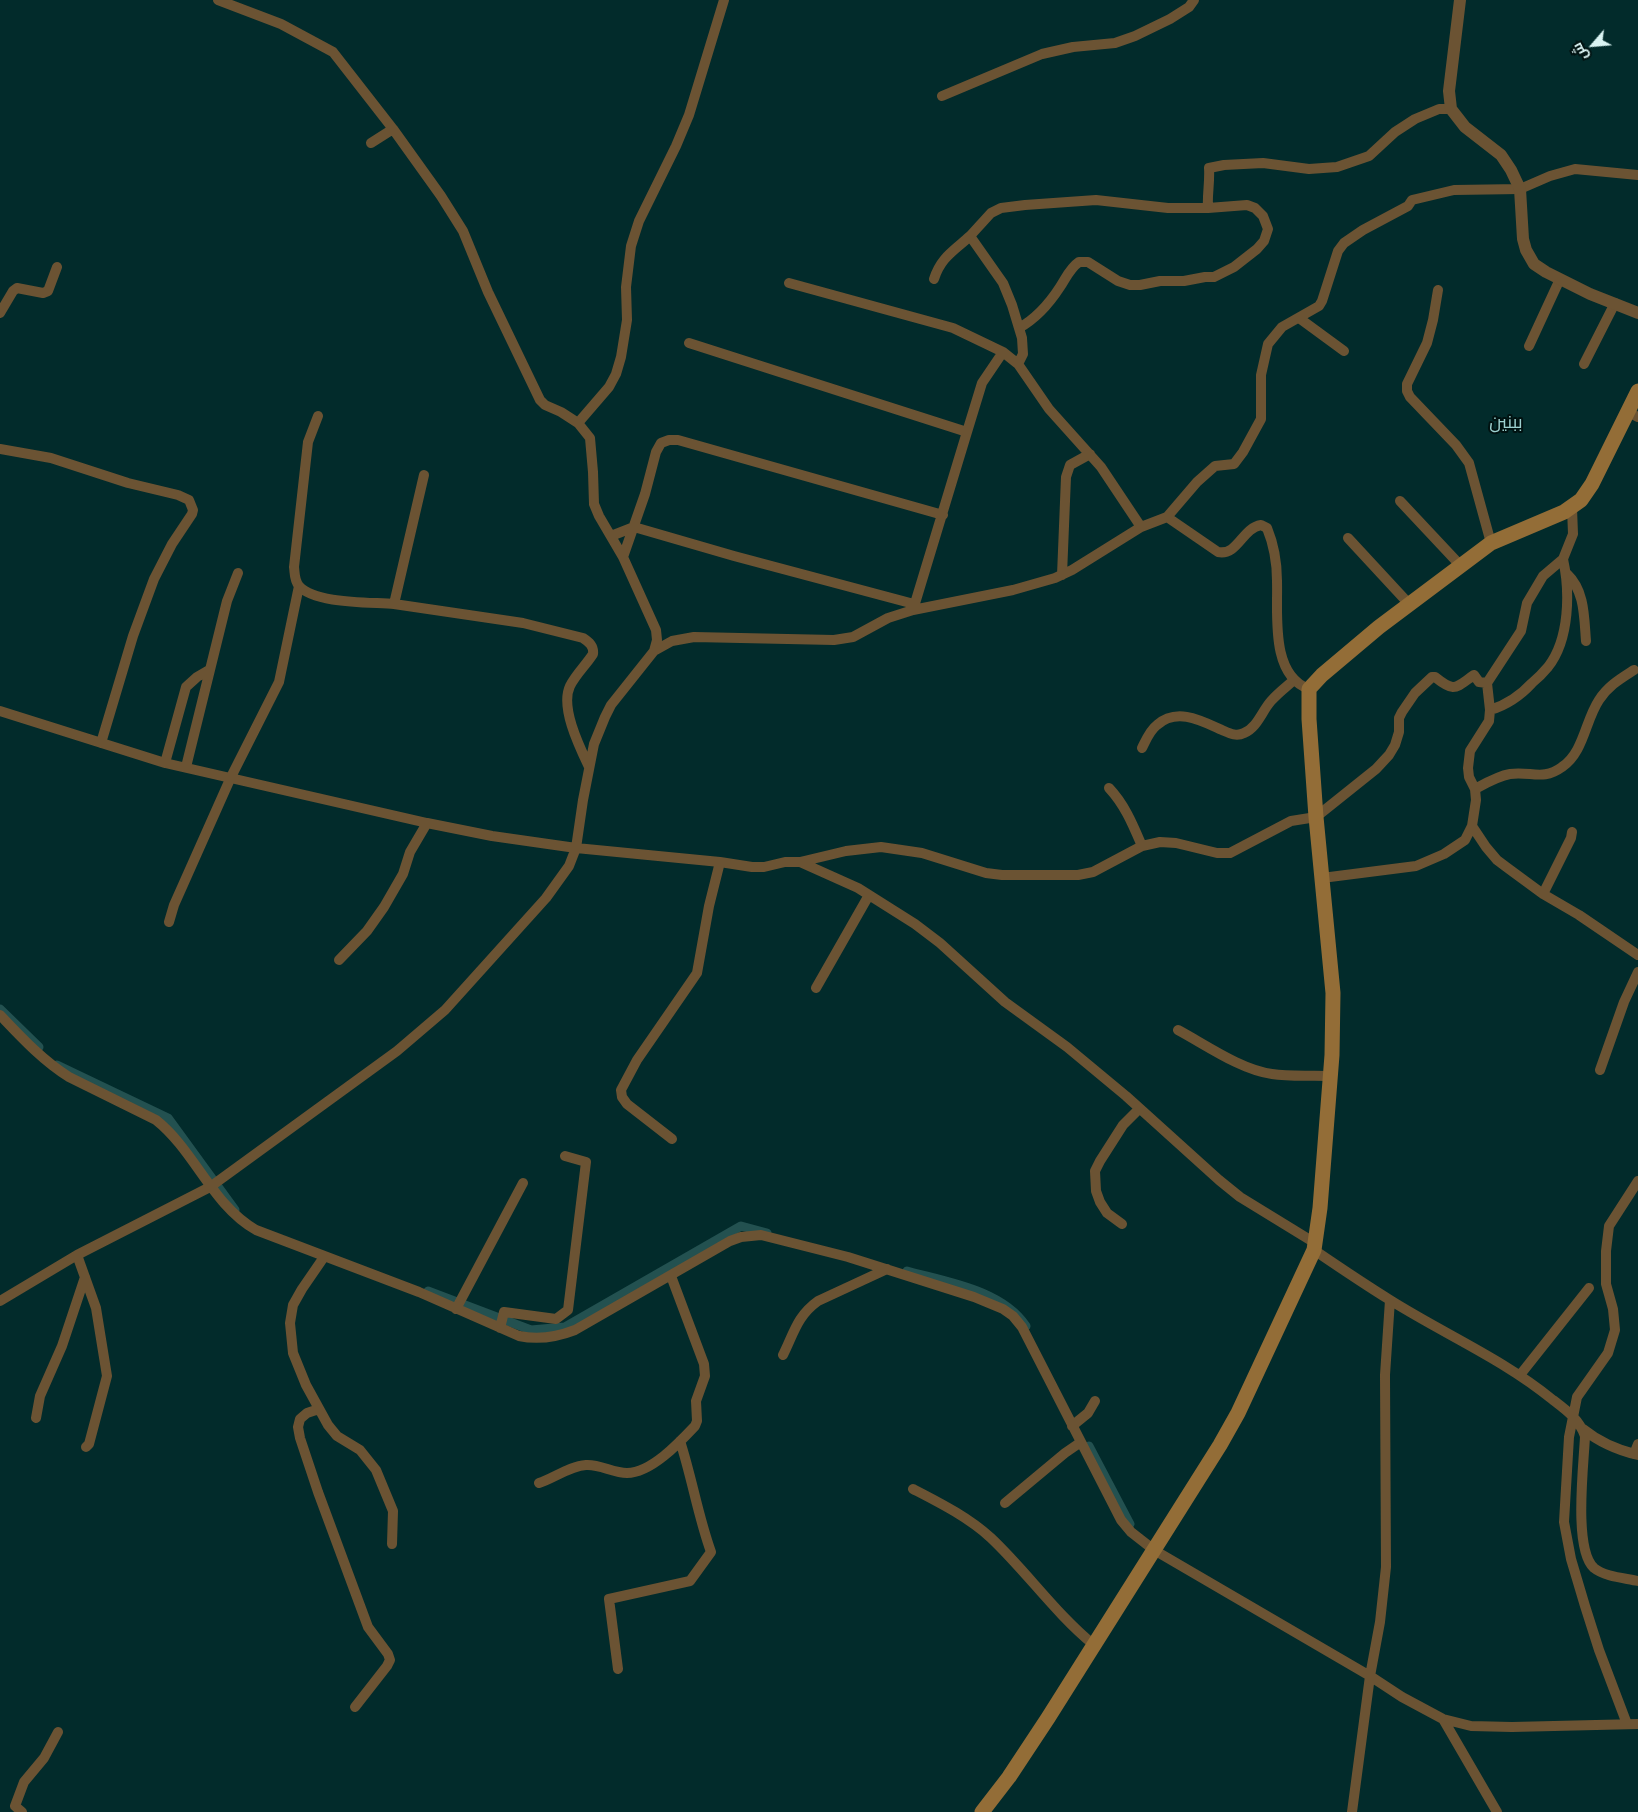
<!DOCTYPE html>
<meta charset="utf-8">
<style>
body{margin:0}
#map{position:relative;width:1638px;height:1812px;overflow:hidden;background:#022b2b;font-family:Montserrat,Cairo,sans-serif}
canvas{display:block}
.north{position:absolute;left:1568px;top:20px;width:50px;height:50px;-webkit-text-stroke:4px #001211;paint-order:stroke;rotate:243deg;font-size:14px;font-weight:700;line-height:20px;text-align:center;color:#daf4f3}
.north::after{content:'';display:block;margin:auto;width:18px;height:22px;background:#daf4f3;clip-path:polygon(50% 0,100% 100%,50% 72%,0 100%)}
</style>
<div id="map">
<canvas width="1638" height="1812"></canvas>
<div class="north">ش</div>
</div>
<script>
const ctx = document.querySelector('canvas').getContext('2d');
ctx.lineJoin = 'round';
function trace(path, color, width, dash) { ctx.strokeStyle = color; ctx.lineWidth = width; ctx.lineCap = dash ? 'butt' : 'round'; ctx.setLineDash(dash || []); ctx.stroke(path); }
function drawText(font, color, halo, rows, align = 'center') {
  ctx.font = font + ' Montserrat,Cairo,sans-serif'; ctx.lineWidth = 4; ctx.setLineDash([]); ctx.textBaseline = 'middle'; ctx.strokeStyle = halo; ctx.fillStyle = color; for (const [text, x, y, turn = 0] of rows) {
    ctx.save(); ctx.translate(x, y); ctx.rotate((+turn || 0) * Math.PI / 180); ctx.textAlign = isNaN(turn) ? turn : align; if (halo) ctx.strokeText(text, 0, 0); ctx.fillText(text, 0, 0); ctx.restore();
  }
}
trace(new Path2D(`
 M0,1009L39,1047
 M57,1065L168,1118L235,1210
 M907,1271C947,1282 1002,1290 1026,1326
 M428,1291L531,1330L565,1327L741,1226L767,1233
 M1089,1446L1130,1524`), '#235150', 9);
trace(new Path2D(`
 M218,0L281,24L333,52L393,129
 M942,96L1042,54L1073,47L1115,43L1135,36L1170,19L1189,7L1194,0
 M371,143L393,129L441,196L463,231L488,292L540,400L545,405L561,412L578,423L590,438L593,472L594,504L599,516L623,557L656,630L657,640L654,651
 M1208,208C1207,195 1210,182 1209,168L1224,165L1263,163L1309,169L1337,167L1369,156L1395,132L1415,119L1439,109H1451
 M970,236L991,213L1001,208L1025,205L1096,200L1168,208H1208L1247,205L1255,208L1263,216L1268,229L1264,241L1257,249L1234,267L1214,277H1205L1184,281H1160L1140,285H1130L1118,281L1088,262H1079C1070,268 1066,278 1060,287C1049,304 1037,318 1019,328
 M789,283L953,328L1003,352L1018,364L1023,354L1022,338L1012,305L1003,283L970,236C954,251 941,257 934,279
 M1438,290L1433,320L1427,343L1407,384V391L1410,397L1456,445L1469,463L1491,543
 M0,313L13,291L17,288L43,293L48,291L57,267
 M1299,318L1344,351
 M1529,346L1560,279
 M1018,364L1049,409L1101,467L1141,527L1167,517L1218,552C1238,556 1242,528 1261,525L1267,528C1274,545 1277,563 1277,581C1278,614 1270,675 1309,689
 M1584,364L1615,303
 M1628,412L1638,417
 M318,416L308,442L294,567C295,574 294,580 299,586C315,604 370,602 394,604
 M578,423L609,387L616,374L621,357L627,320L626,287L631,246L639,221L676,146L689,115L724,0
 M967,432L982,383L1003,352
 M0,449L51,458L128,483L178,495L189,500L193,510L192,514L172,544L154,579L133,636L101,743
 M424,475L394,604L523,623L583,638C589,642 594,646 593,654C586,665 576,674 570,686C560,707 579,746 589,767
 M1400,501L1460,565
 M1167,517L1197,482L1215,466L1234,464L1243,452L1261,419V375L1268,344L1282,327L1319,306L1322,301L1338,251L1344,243L1363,230L1408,206L1412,200L1454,190L1520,189L1550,176L1575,169L1638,175
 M611,536L634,527L734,556L914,604
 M1348,538L1410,605
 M623,557L645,494L656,452L661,443L669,440H678L943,515
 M1567,574C1585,591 1584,617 1586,641
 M1062,575L1066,477L1070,465L1090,454
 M913,610L1013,590L1055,578L1072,570L1141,527
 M1490,710C1507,705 1520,696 1532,683C1538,678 1543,673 1548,667C1570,639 1570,591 1563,559
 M0,711L165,763L427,823L492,836L576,848L720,862L752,867H764L785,862H800L858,888L915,924L940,943L1005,1002L1067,1047L1126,1096L1219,1180L1240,1197L1315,1243
 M1142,748C1146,740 1150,730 1157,725C1177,707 1202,721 1222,730C1229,733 1236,737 1244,733C1257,728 1262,711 1271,701C1278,693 1286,687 1294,680
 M165,763L186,687L197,677L209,670
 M186,767L227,601L238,573
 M1109,788C1125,805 1133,825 1142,846
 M1475,789C1486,783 1498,776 1510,774C1531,771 1543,781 1562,767C1584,752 1585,721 1599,700C1608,686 1620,679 1634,670
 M1472,826L1486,847L1497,860L1509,869L1543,894L1579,915L1638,955
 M800,862L846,851L881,847L922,853L986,873L1002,875H1078L1093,872L1142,846L1160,842L1176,843L1217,853H1230L1291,821L1316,817L1376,769L1389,755L1395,745L1399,732V718L1402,712L1415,693L1432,677H1435C1455,693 1455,688 1474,675L1479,682L1487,683
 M1322,878L1416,866L1444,854L1465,840L1472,826L1476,800L1475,789L1469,777L1468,768L1470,751L1489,721L1490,710L1487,683L1521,631L1527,603L1543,576L1563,559L1573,534L1572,508
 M1543,894L1571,838L1572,832
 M169,922L174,905L231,777L279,682L299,586
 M339,960L367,931L384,907L403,874L410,852L427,823
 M816,988L869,895
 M0,1015C21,1037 42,1060 69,1077L156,1120C195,1151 212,1205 256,1230L419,1292L519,1336C538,1340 557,1337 575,1330L730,1241L741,1237L761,1235L848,1257L974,1297L1003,1309L1013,1316L1022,1327L1121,1520L1131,1532L1154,1550L1370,1676L1402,1697L1443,1719L1471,1726L1512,1727L1638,1724
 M1178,1030C1206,1045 1241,1070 1272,1074C1291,1077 1312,1075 1331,1076
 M1600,1070L1624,1002L1638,972
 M672,1139L627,1104L622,1097L621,1090L637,1060L697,973L709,906L720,862
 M1122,1224L1107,1213L1100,1202L1096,1191L1095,1171L1100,1161L1123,1125L1139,1109
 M1314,1250C1339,1267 1364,1284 1390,1300C1444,1334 1503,1359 1553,1400C1566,1410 1579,1419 1585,1436C1584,1463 1573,1549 1594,1568C1605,1577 1625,1578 1638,1581
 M77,1255L96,1308L107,1376L89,1444L86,1447
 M324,1257L302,1289L293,1305L290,1323L293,1353L306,1385L328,1425L337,1436L360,1450L376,1470L393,1511L392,1544
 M0,1301L77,1255L210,1187L397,1051L445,1010L546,898L569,866L576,848L583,800L594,744L605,717L611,705L654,651L672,641L694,637L834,640L853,637L888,618L913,610L967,432L689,343
 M456,1309L523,1183
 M500,1328L504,1312L556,1319L568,1310L586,1162L565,1156
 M783,1355C794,1333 797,1316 818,1301L887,1269
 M1520,1375L1589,1288
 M319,1409L307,1413L300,1419L298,1427L300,1438L318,1492L368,1627L388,1654L390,1660L387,1666L355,1707
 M36,1418L40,1396L62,1346L85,1277
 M1072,1426L1088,1413L1095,1401
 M1583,1429C1599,1442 1617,1450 1638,1455
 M1634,1454L1638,1444
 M539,1483C554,1478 570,1466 586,1465C600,1464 613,1473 627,1473C651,1473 679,1443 695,1426L697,1421L696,1401L705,1376L704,1364L671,1276
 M913,1489C940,1503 968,1517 991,1538C1027,1572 1055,1613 1094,1645
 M1005,1503L1065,1453L1081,1442
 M618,1669L609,1599L690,1581L711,1552C698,1516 692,1478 680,1441
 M1443,1719L1497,1812
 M1627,1724L1599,1650L1585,1606L1571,1559L1564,1522L1569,1437L1577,1397L1608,1353L1615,1330L1613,1309L1606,1284V1251L1609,1226L1638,1181
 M22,1812L15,1806L24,1782L44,1758L58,1732
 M1352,1812L1370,1676L1380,1622L1386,1567L1385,1375L1390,1300`), '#6b5333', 10);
trace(new Path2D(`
 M1460,0L1449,91L1451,109L1465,127L1501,155L1511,170L1520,189L1523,239L1526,250L1534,264L1546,272L1590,294L1638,313`), '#6b5333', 12);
trace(new Path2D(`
 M982,1812L1009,1777L1048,1718L1220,1445L1238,1413L1314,1250L1320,1208L1332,1055L1333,993L1316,817L1309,719V689L1322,675L1379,627L1491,543L1564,512L1581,500L1592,484L1638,391`), '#936d37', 15);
drawText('18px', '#9dd1d0', '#001211', [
 ["ببنين",1506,423]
]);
</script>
